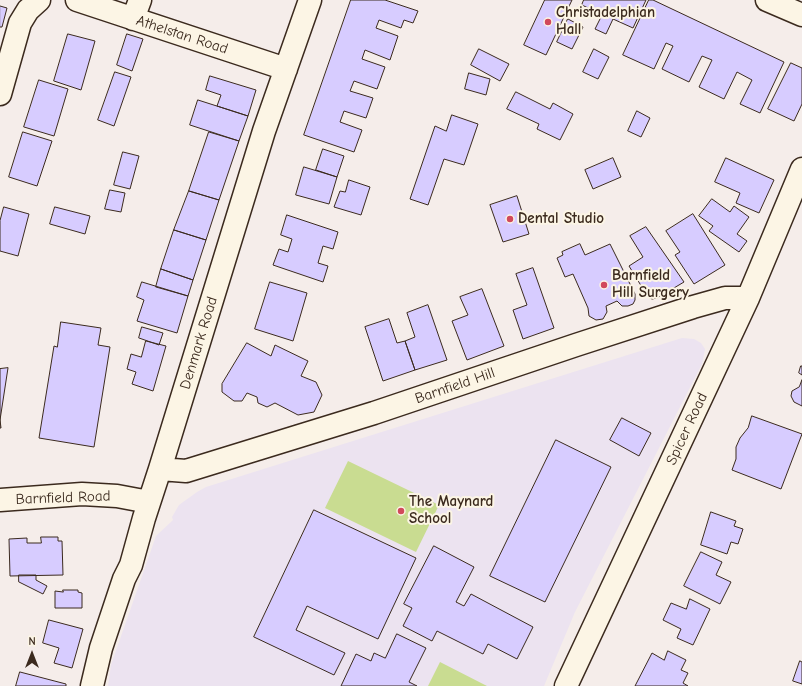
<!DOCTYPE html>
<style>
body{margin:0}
#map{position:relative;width:802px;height:686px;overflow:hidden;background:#f5edea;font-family:"Comic Neue",sans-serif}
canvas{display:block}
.north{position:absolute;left:12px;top:634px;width:40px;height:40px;-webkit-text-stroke:3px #fcf5e5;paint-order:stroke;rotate:0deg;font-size:11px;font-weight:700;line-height:16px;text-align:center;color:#3b2a1e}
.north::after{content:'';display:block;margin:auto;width:14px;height:18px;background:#3b2a1e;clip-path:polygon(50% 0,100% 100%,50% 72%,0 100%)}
</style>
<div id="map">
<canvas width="802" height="686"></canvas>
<div class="north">N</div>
</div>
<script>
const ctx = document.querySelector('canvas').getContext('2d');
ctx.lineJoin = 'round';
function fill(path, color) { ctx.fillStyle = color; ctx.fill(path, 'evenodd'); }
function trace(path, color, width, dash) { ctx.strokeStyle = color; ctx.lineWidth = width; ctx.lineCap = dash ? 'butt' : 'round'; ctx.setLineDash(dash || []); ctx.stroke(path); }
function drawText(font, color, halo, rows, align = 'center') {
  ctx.font = font + ' "Comic Neue",sans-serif'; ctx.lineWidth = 4; ctx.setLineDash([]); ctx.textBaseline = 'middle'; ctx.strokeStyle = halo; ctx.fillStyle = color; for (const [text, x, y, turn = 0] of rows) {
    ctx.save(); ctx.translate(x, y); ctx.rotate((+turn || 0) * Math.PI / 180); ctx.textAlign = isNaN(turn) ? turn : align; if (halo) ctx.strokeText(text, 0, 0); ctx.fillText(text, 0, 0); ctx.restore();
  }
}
fill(new Path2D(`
 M682,338L694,339L701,343L705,349L702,364L575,612L544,686H108L111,665L156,536L173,520L172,517L179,505L197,492L206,487Z`), '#ece3f0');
fill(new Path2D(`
 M348,461L439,505L416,552L325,508Z
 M440,662L487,686H428Z`), '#c9dc91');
const building = new Path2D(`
 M351,0H385L418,11L413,23L404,20L401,28L379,20L376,28L398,36L390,60L365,50L362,59L385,67L377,89L354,81L350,91L373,98L366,118L344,111L340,122L362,130L354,152L304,135Z
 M545,0H572L546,55L524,45Z
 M584,0H646L633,28L613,19L606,34L595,29L602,15L582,5Z
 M649,0H653L784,62L760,113L740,104L752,80L737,72L724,99L699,87L712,60L702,56L689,82L662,69L673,46L666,43L654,69L623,55Z
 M0,6L7,8L2,27H0Z
 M568,19L583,27L572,49L557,42Z
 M68,34L95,41L81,90L54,81Z
 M127,34L143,39L132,71L117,65Z
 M479,49L509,64L500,81L471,65Z
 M594,49L609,57L598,79L583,72Z
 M791,63L802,68V104L794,121L768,109Z
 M115,72L131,77L114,126L98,120Z
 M469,73L490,79L486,95L465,89Z
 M210,76L256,90L248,116L217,106L221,95L206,90Z
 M39,80L68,89L54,136L24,127Z
 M516,92L550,109L553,103L573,114L560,140L537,129L539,124L507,109Z
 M198,100L248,116L239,141L190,125Z
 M637,111L650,118L641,137L628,131Z
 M452,115L478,124L464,165L444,159L428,205L410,199L435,126L446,131Z
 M23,132L52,141L37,186L9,177Z
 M209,132L239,141L219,200L189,191Z
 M323,149L344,156L337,177L316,170Z
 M123,152L139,156L130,189L114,185Z
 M613,158L621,177L593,189L585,170Z
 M726,158L774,180L759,213L736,203L740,193L715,182Z
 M304,167L337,177L329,204L296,195Z
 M349,180L370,187L361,215L334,207L340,191L345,192Z
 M110,190L125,193L121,212L105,209Z
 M189,191L219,200L206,240L174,230Z
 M517,196L529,234L503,242L490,205Z
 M712,199L730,212L734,206L749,217L737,234L747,241L739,252L709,231L713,226L699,216Z
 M4,207L29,214L18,256L0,251V221Z
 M55,207L90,216L85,234L50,224Z
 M693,214L725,265L694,284L675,255L680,252L666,231Z
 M287,215L338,232L333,249L323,246L318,263L328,266L323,282L273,265L279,249L288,252L292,239L281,235Z
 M646,227L684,282L657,298L652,299L648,297L629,266L643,257L630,236Z
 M174,230L206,240L193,280L161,269Z
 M580,244L585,255L610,244L635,294V300L633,304L628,306H622L617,301L606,306L607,312L603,319L596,320L589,316L588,308L573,274L565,277L557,258L563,255L562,252Z
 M533,268L554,328L523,339L513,310L527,305L516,274Z
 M161,269L193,280L188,296L156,287Z
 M142,282L188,296L177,333L137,321L144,300L137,297Z
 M270,282L307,293L293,341L255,329Z
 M482,289L504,346L467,360L452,321L468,315L460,297Z
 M428,305L447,360L415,370L405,341L415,337L407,313Z
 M389,319L397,343L405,341L415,370L383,381L365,327Z
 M61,322L101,328L98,345L110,347L94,447L39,438L54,346L57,347Z
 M142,327L163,333L159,345L139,338Z
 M146,341L166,346L153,391L132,384L136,372L127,369L131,354L141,357Z
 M247,343L271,356L275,345L308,361L301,376L316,382L322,395L314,412L298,415L275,403L267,407L258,403L257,397L247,393L242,401H234L222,392V384Z
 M801,366H802V375L799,373Z
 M8,368L0,420L1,428H0V369Z
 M802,380V406L794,402L791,396L792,391L799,387Z
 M752,416L802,434L781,489L732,470L736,459V447L740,438L748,428Z
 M622,418L651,433L639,456L610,440Z
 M556,440L611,467L545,602L490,576Z
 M314,510L416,558L378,639L307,606L296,630L345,653L334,675L254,637Z
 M711,512L736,521L734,526L743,529L738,544L731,542L727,554L701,545Z
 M41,537H58V541H62L63,575L10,576L9,539L27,538V543H41Z
 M434,546L474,567L456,602L464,606L471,594L533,627L517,659L488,644L483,654L437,631L432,641L403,626L412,608L404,604Z
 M701,552L722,562L716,575L731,582L720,604L684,586Z
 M19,575H36V580L47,586L43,594L19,582Z
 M63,590H78V592L82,593V608H55V591L63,592Z
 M690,599L710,609L693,645L677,638L681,629L663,620L671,603L686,609Z
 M49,620L83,629L72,668L54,663L59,648L43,643Z
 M397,634L426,648L409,682L417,686H341L356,654L371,661L374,653L385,658Z
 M668,651L686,660L681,670L688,673L683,683L688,686H635L652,653L664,660Z
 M800,661L802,662V684L793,681Z
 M20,672L66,684V686H16Z`);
fill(building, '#d7ccff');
trace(building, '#3b2a1e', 1);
const street = new Path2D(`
 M77,0L286,69
 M133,19L140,0
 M0,94L20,23L28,10L39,0
 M160,469L186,471L374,413L576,345L693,307L725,298H748
 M0,500L82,494L117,496L149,502
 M92,686L101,648L124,579L131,565L144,518L160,469L264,131L310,0
 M566,686L748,298L802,169`);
const secondary = new Path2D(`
 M767,0L802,15`);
trace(street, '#3b2a1e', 25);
trace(secondary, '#3b2a1e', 25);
trace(street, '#fcf5e5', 22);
trace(secondary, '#fcf5e5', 22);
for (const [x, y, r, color] of [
 [548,22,4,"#d1495b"],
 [510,219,4,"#d1495b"],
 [604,285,4,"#d1495b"],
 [401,511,4,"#d1495b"]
]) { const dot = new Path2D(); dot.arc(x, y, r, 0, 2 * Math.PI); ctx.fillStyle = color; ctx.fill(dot); trace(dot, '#fcf5e5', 1.5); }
drawText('bold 15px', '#3b2a1e', '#fcf5e5', [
 ["Christadelphian",556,13],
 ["Hall",556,30],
 ["Dental Studio",518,219],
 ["Barnfield",612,276],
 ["Hill Surgery",612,293],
 ["The Maynard",409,502],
 ["School",409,519]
], 'left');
drawText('15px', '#3b2a1e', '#fcf5e5', [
 ["Athelstan Road",182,35,18],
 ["Denmark Road",199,343,-73],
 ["Barnfield Hill",455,386,-19],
 ["Spicer Road",687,429,-65],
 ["Barnfield Road",63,498,-2]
]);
</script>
